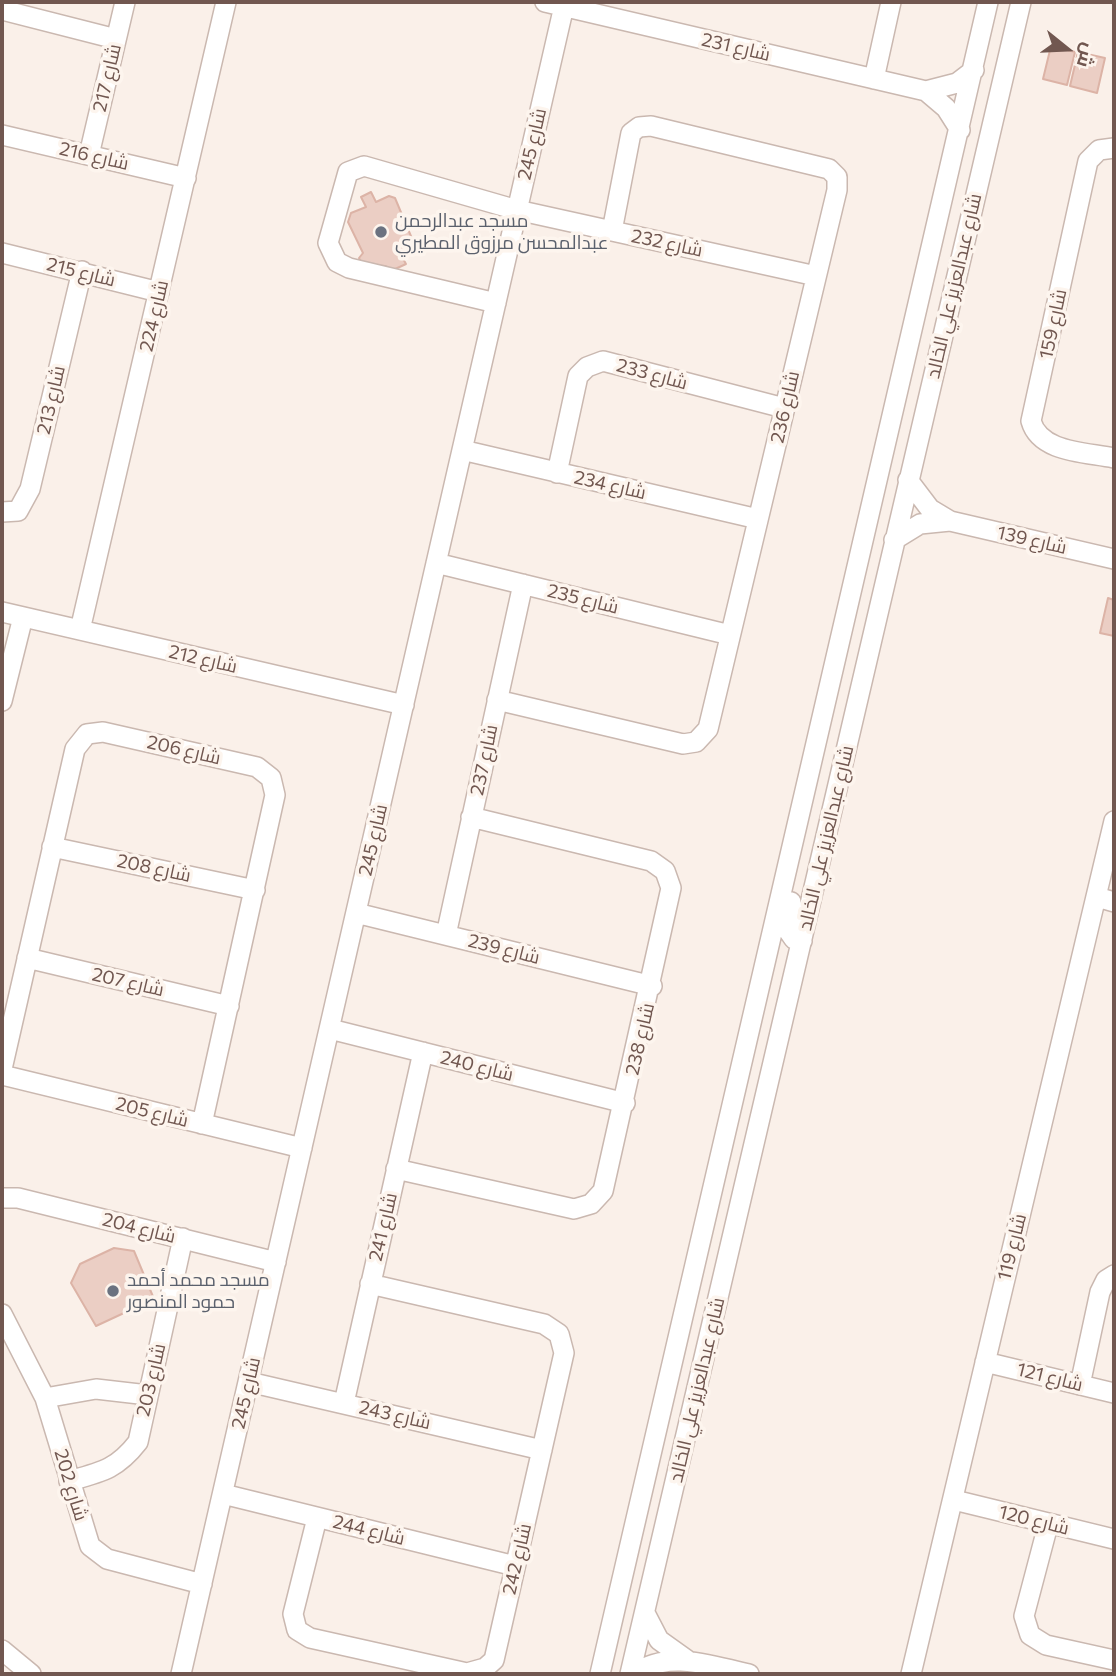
<!DOCTYPE html>
<meta charset="utf-8">
<style>
body{margin:0}
#map{position:relative;width:1116px;height:1676px;overflow:hidden;background:#faf0e9;font-family:Commissioner,Cairo,sans-serif}
canvas{display:block}
.frame{position:absolute;inset:0;border:4px solid #715750;pointer-events:none}
.north{position:absolute;left:1032px;top:14px;width:70px;height:70px;-webkit-text-stroke:5px #fdf5ee;paint-order:stroke;rotate:108deg;font-size:19px;font-weight:700;line-height:28px;text-align:center;color:#715750}
.north::after{content:'';display:block;margin:auto;width:24px;height:32px;background:#715750;clip-path:polygon(50% 0,100% 100%,50% 72%,0 100%)}
</style>
<div id="map">
<canvas width="1116" height="1676"></canvas>
<div class="frame"></div>
<div class="north">ش</div>
</div>
<script>
const ctx = document.querySelector('canvas').getContext('2d');
ctx.lineJoin = 'round';
function fill(path, color) { ctx.fillStyle = color; ctx.fill(path, 'evenodd'); }
function trace(path, color, width, dash) { ctx.strokeStyle = color; ctx.lineWidth = width; ctx.lineCap = dash ? 'butt' : 'round'; ctx.setLineDash(dash || []); ctx.stroke(path); }
function drawText(font, color, halo, rows, align = 'center') {
  ctx.font = font + ' Commissioner,Cairo,sans-serif'; ctx.lineWidth = 7; ctx.setLineDash([]); ctx.textBaseline = 'middle'; ctx.strokeStyle = halo; ctx.fillStyle = color; for (const [text, x, y, turn = 0] of rows) {
    ctx.save(); ctx.translate(x, y); ctx.rotate((+turn || 0) * Math.PI / 180); ctx.textAlign = isNaN(turn) ? turn : align; if (halo) ctx.strokeText(text, 0, 0); ctx.fillText(text, 0, 0); ctx.restore();
  }
}
const building = new Path2D(`
 M1051,46L1075,52L1067,85L1043,79Z
 M1078,52L1105,58L1097,93L1070,86Z
 M371,192L376,202L389,196L395,198L413,241L412,251L402,257L406,264L393,270L385,266L362,264L359,258L363,253L348,222L351,213L366,207L361,197Z
 M1108,598L1114,600V636L1100,633Z
 M114,1248L134,1251L154,1299L96,1326L71,1283L80,1264Z`);
fill(building, '#ebcec4');
trace(building, '#dcb3a6', 2);
const minor = new Path2D(`
 M545,2L926,91L957,83L974,70
 M2,10L116,39
 M874,79L891,2
 M926,91L946,108L960,130
 M2,135L186,178
 M1114,148L1099,150L1088,161L1031,421C1040,453 1086,452 1114,458
 M89,155L125,2
 M2,253L159,292
 M496,303L349,268L337,262L328,243L348,172L364,166L517,210L816,276
 M462,450L758,519
 M557,473L578,376L587,367L603,361L784,408
 M908,480L930,509L950,521L1114,559
 M2,512L18,511L30,489L82,271
 M894,540L920,524L950,521
 M436,563L730,635
 M2,612L404,705
 M80,630L226,2
 M497,700L683,744L696,742L708,729L837,190V177L829,169L651,126L639,127L631,133L612,231
 M2,701L23,617
 M52,847L255,890
 M1097,897L1114,902
 M791,902L787,929L794,939L802,941
 M356,913L652,986
 M446,935L523,584
 M27,958L229,1006
 M330,1029L625,1103
 M2,1069L75,749L87,734L103,732L257,767L271,778L275,795L202,1124
 M2,1075L302,1148
 M396,1169L574,1209L591,1204L603,1191L671,888L665,871L651,861L471,817
 M2,1198H18L276,1262
 M2,1314L45,1398L90,1546L107,1559L202,1584
 M985,1362L1114,1393
 M249,1382L542,1450
 M1080,1385L1100,1292L1106,1280L1114,1275
 M45,1398L96,1389L148,1395
 M344,1403L423,1052
 M69,1481C102,1472 117,1469 138,1442L183,1238
 M223,1494L515,1566
 M954,1500L1114,1539
 M317,1518L293,1614L297,1630L310,1638L467,1673L485,1668L494,1660L564,1353L559,1334L544,1324L370,1284
 M1048,1525L1024,1616L1030,1635L1046,1645L1114,1660
 M645,1613L659,1640L687,1660
 M2,1650L31,1674
 M181,1674L564,6
 M600,1674L988,2
 M630,1674L1021,2
 M634,1674C669,1649 711,1666 749,1674
 M911,1674L1114,821`);
trace(minor, '#cab8b0', 22);
trace(minor, '#fff', 19);
for (const [x, y, r, color] of [
 [381,232,7,"#6b7280"],
 [113,1291,7,"#6b7280"]
]) { const dot = new Path2D(); dot.arc(x, y, r, 0, 2 * Math.PI); ctx.fillStyle = color; ctx.fill(dot); trace(dot, '#fdf5ee', 2.5); }
drawText('19px', '#715750', '#fdf5ee', [
 ["شارع 231",736,47,13],
 ["شارع 217",107,78,-77],
 ["شارع 245",532,144,-77],
 ["شارع 216",94,156,13],
 ["شارع 232",667,243,12],
 ["شارع 215",81,272,14],
 ["شارع عبدالعزيز علي الخالد",954,286,-77],
 ["شارع 224",154,316,-77],
 ["شارع 159",1053,324,-78],
 ["شارع 233",652,374,15],
 ["شارع 213",51,400,-77],
 ["شارع 236",785,407,-77],
 ["شارع 234",610,485,13],
 ["شارع 139",1032,540,13],
 ["شارع 235",583,599,14],
 ["شارع 212",203,659,13],
 ["شارع 206",184,750,13],
 ["شارع 237",484,760,-78],
 ["شارع عبدالعزيز علي الخالد",826,838,-77],
 ["شارع 245",373,840,-77],
 ["شارع 208",154,868,12],
 ["شارع 239",504,949,14],
 ["شارع 207",128,982,13],
 ["شارع 238",640,1039,-77],
 ["شارع 240",477,1066,14],
 ["شارع 205",152,1112,14],
 ["شارع 241",383,1227,-77],
 ["شارع 204",139,1228,14],
 ["شارع 119",1012,1247,-76],
 ["شارع 121",1050,1377,14],
 ["شارع 203",151,1380,-77],
 ["شارع عبدالعزيز علي الخالد",697,1390,-77],
 ["شارع 245",246,1393,-77],
 ["شارع 243",395,1415,13],
 ["شارع 202",71,1485,73],
 ["شارع 120",1034,1520,14],
 ["شارع 244",369,1530,14],
 ["شارع 242",517,1559,-77]
]);
drawText('19px', '#5b616d', '#fdf5ee', [
 ["مسجد عبدالرحمن",395,221],
 ["عبدالمحسن مرزوق المطيري",395,243],
 ["مسجد محمد أحمد",127,1280],
 ["حمود المنصور",127,1302]
], 'left');
</script>
